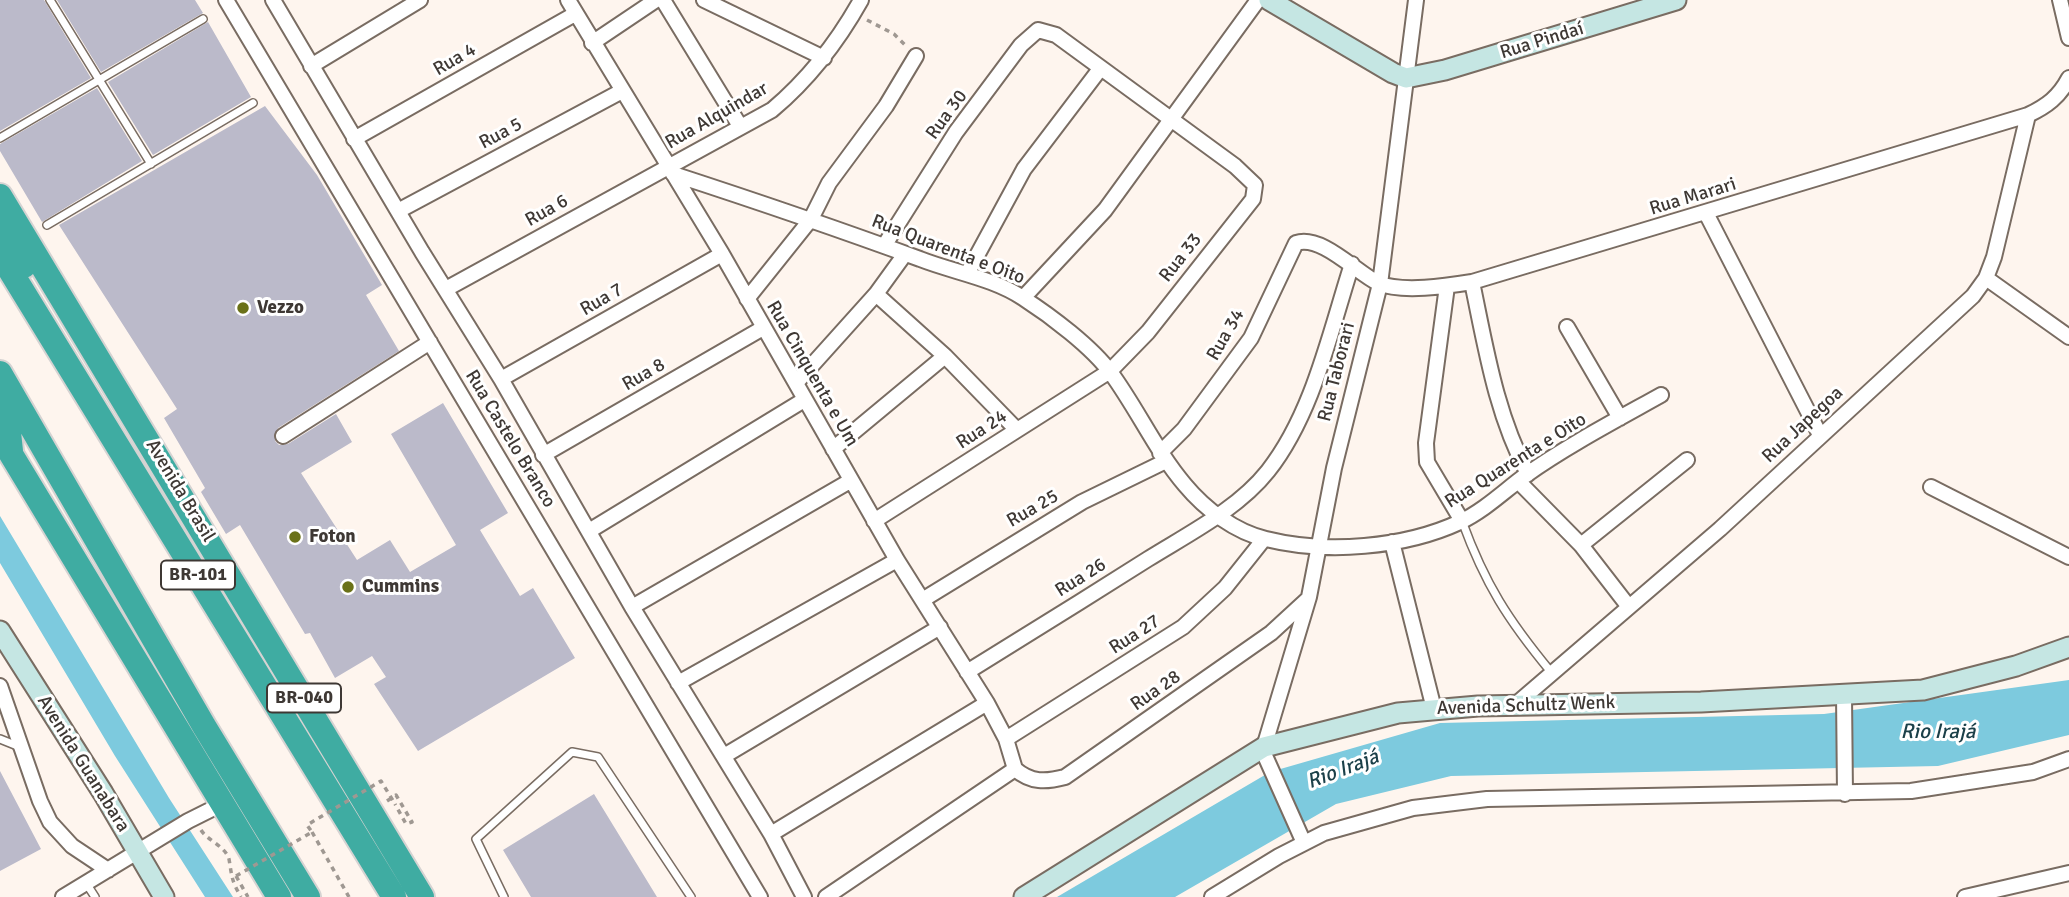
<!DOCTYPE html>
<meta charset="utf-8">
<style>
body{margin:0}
canvas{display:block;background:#fef5ee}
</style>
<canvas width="2069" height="897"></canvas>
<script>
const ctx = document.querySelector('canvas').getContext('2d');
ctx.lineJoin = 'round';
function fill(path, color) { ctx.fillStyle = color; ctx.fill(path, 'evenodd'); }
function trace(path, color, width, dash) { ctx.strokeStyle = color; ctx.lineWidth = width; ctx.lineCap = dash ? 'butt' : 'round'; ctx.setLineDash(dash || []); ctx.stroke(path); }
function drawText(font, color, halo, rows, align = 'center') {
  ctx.font = font + ' Signika,sans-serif'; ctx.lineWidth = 6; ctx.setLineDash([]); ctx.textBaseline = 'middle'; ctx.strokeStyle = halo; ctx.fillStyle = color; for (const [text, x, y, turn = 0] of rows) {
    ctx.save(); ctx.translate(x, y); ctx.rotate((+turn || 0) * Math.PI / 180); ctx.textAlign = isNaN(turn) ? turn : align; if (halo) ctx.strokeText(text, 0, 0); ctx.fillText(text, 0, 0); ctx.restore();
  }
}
fill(new Path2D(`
 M0,516L169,798L233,897H205L115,756L0,563Z
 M2069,680V735L1938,766L1451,776L1336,804L1175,897H1057L1270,772L1440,723L1824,714Z`), '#7dcade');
fill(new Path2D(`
 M0,0H44L91,78L0,131Z
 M57,0H195L203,13L101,72Z
 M208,22L251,97L153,155L108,82Z
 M97,88L142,161L42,222L0,151V144Z
 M265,106L317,175L382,285L366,295L399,351L278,428L275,441L279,445L288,444L336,414L352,442L301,473L357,560L390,540L410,572L456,545L391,434L443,403L508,513L480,530L520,596L533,588L575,658L418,751L374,684L386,677L372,656L335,678L310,633L305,634L240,525L226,534L201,492L205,488L164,418L177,409L59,225Z
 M0,771L41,849L0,871Z
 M594,794L657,897H531L503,850Z`), '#bbbaca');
const lane = new Path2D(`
 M50,0L151,164
 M0,138L203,19
 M47,225L253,103
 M1462,521C1485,584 1508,620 1551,672
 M0,739L20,747
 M86,883L95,897
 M504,897L476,839L572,752L598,757L691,897`);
const street = new Path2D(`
 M226,0L760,897
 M273,0L422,252L501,379L632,607L771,834L804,897
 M568,0L722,254L897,560L987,703L1006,739L1015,769
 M663,0L740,126
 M704,0L824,58
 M2060,0L2069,38
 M592,43L656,0
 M311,66L420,0
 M354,139L575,14
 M673,174C756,201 838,229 920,259C953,272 993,278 1023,298C1051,316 1092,347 1111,373C1138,410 1156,451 1185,485C1205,509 1235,532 1266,539C1326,554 1404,548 1460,522C1485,510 1504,491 1526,475C1565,447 1618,419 1661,395
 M398,211L622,91
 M1706,213L1820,435
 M967,274L1024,169L1100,69
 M1986,278L2069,337
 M1472,282C1486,349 1496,414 1528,474
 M1447,286L1426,443L1427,462L1462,521
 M446,289L772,110C810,78 837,43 861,0
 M876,294L945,356L1017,430
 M1023,298L1105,210L1258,0
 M747,299L811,219L829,183L886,106L916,56
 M1567,327L1620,418
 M501,379L722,254
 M796,383L876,294L905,254
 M283,436L430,342
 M833,449L945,356
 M1160,453L1184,429L1251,338L1296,243C1321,234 1357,273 1378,283C1402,293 1447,286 1472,282L2028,115C2047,106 2059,97 2069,78
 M543,455L763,328
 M1519,482L1581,545L1629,607
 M1931,487L2069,557
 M874,521L1110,371L1148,332L1253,199L1255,185L1235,166L1056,35L1038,30L1021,45L956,132L884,246
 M589,531L804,400
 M1392,542L1434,709
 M1581,545L1687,460
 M924,599L1082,502L1166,461
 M632,607L850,481
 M967,672C1027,635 1088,597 1148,559C1188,534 1238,509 1268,471C1313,414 1330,332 1352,264
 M678,683L897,560
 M0,686L40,801L50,822L72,846L108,870
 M1844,695L1845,794
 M1515,705L1720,529L1973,296L1986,278L1994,257L2028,115
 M1006,739L1183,627L1225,588L1264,539
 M1264,747L1309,597L1334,468L1380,284L1416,0
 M1262,749L1304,843
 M724,756L940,627
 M1015,769C1031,783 1046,782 1065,777L1271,633L1308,599
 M771,834L987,703
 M63,897L188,821L222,804
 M826,897L1015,769
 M1212,897L1279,856L1324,833L1413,808L1487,799L1911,791L2033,772L2069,759
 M1965,897L2069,873`);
const secondary = new Path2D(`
 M1269,0L1393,73L1406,78L1445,70L1676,0
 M0,631L103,793L164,897
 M1024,897L1264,747L1398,713L1478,706L1701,702L1923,690L2016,666L2069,647`);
const highway = new Path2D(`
 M0,196L422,897
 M0,229L24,266
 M0,254L394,897
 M0,373L204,726L308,897
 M0,408L8,423L11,451
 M0,436L279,897`);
trace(lane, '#796c62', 10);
trace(street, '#796c62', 18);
trace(secondary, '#796c62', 23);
trace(highway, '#d5d3d2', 28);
trace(new Path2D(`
 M867,20L894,34L907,47
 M387,801L396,795L412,822L406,824L395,804
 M201,830C207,840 225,846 229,859C232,876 231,880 241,897
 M312,832L349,897
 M236,876L248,897`), '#9f9892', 3.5, [5, 5]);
trace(lane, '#fff', 7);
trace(street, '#fff', 14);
trace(secondary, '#c5e6e3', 19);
trace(highway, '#3faca2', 24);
trace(new Path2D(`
 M236,876L312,832L307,825L381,781L395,804`), '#9f9892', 3.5, [5, 5]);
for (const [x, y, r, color] of [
 [243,308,7,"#6a7118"],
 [295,537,7,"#6a7118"],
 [348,587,7,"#6a7118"]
]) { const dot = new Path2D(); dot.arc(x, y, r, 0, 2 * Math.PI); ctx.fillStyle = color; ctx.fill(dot); trace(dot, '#fff', 2.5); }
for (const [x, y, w] of [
 [198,575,74],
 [304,698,74]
]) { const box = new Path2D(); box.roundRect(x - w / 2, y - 14.5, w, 29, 5); ctx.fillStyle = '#fff'; ctx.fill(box); trace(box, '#3e3834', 2); }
drawText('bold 18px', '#3e3834', null, [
 ["BR-101",198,575],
 ["BR-040",304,698]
]);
drawText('19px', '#3e3834', '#fff', [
 ["Rua Pindaí",1542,41,-17],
 ["Rua 4",455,60,-30],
 ["Rua 30",947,115,-54],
 ["Rua Alquindar",717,116,-30],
 ["Rua 5",501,134,-28],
 ["Rua Marari",1693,197,-17],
 ["Rua 6",547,211,-29],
 ["Rua Quarenta e Oito",948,250,21],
 ["Rua 33",1181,258,-52],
 ["Rua 7",602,300,-30],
 ["Rua 34",1226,335,-60],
 ["Rua Taborari",1337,372,-76],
 ["Rua Cinquenta e Um",812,374,60],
 ["Rua 8",644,375,-30],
 ["Rua Japegoa",1803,425,-43],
 ["Rua 24",982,430,-33],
 ["Rua Castelo Branco",510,439,59],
 ["Rua Quarenta e Oito",1516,461,-32],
 ["Avenida Brasil",180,491,59],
 ["Rua 25",1033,509,-30],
 ["Rua 26",1081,578,-32],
 ["Rua 27",1135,635,-33],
 ["Rua 28",1156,691,-35],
 ["Avenida Schultz Wenk",1526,706,-2],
 ["Avenida Guanabara",83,764,58]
]);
drawText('bold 19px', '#3e3834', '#fff', [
 ["Vezzo",257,308],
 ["Foton",309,537],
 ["Cummins",362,587]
], 'left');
drawText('italic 21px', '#1b4049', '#fff', [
 ["Rio Irajá",1938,732],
 ["Rio Irajá",1343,770,-21]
]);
</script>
